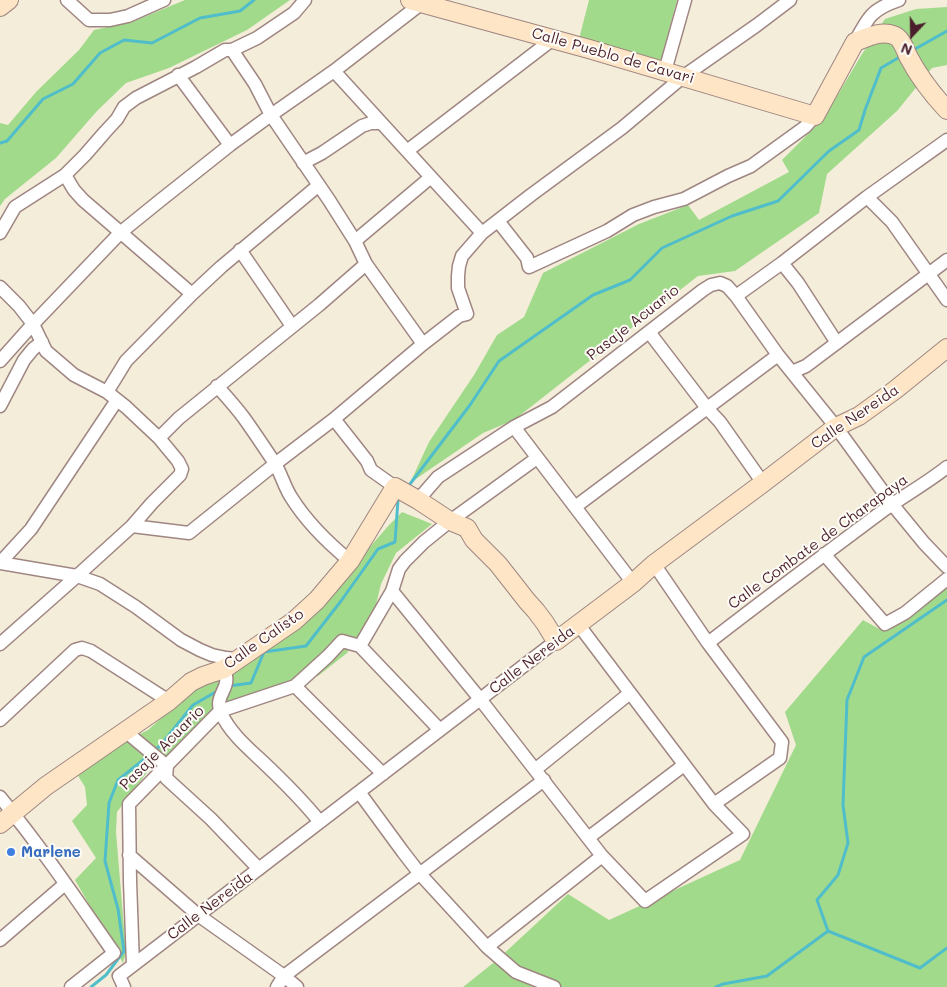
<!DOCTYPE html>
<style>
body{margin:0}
#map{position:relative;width:947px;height:987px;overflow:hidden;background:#f4edda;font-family:Mali,sans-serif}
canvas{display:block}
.north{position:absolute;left:887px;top:10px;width:50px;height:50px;-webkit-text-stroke:4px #fdfcf7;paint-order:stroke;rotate:201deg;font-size:14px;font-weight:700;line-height:20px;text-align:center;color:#4a1f2b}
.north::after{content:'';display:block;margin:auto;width:18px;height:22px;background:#4a1f2b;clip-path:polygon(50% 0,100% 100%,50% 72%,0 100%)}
</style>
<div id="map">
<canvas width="947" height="987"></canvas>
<div class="north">N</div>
</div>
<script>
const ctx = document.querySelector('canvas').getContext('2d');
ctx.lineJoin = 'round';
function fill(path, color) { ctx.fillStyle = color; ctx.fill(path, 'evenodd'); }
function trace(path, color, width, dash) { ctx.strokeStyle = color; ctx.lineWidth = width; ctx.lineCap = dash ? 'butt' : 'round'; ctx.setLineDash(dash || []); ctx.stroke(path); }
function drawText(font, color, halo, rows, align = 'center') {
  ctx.font = font + ' Mali,sans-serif'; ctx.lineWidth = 4; ctx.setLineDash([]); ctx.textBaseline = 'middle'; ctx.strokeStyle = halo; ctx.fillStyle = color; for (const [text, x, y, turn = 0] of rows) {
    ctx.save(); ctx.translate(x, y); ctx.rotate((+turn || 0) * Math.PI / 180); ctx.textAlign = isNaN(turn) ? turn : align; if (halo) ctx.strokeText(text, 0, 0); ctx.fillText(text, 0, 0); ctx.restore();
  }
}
fill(new Path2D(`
 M185,0H290L247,30L169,68L126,83L97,111L56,158L5,199L0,206V123L8,125L36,92L79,50L94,30L132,22Z
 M589,0H677L661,60L579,39Z
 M947,7V65L932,68L897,111L827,174L819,213L735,271L698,276L514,420L483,433L410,483L429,442L474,375L497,335L524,317L543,273L639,224L688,205L699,220L789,172L782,160L824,118L862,54L885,19L916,9Z
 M402,512L432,524L396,553L381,584L375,609L347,653L318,676L276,686L229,706L199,728L148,771L117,812L116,832L126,952L123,963L75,880L96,858L72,821L87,805L85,787L77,774L124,742L148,730L197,686L236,670L362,556L389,525Z
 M947,584V987H463L497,960L568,894L609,920L740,860L796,745L785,712L863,620L883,631Z`), '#a2da8b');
trace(new Path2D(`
 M915,49L947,31
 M0,143L7,141L43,99L73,84L100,53L124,40L152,43L200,18L240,11L254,0
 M410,484L470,405L499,361L593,295L630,280L662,248L732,216L778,201L829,151L859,130L865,110L881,68L898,58
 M229,686L251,683L264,652L306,646L341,601L378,549L395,542L398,500
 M156,749L160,746L193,705L219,690
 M828,931L817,900L838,875L848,843L843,805L847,700L864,657L947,600
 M91,987L106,975L124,951L118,909L105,861L109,803L118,780L147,757
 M716,987L723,984L767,976L828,931L920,968L947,948`), '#50bdca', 3);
const street = new Path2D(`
 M67,0L89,20H110L128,16L164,0
 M855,42C868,17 872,9 899,0
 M232,50L255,84L271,115L329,200L355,241L366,264L423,344
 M334,71L482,233
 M665,71L685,0
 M178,75L230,145
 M407,151L553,39
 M303,163L322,153L362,126L371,123H381
 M65,175L74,190L83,200L192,294
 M867,197L892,222L947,300
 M498,221L527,258L529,267L607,231L633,215L654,207L684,199L728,176L751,166L805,127L815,116
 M0,233L15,207L65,175L85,155L105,132L117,119L124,107L136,98L196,67L225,50H232L257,38L294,13L305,0
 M355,241L431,177
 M240,250L292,326
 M782,263L798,283L837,343
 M0,287L19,306L33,324L46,351L74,375L107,392L126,407L159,438L178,461L182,469L180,475L152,503L132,526L77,576L0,644
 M736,296L782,263L867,197L947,140
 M649,332L707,408L720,422L763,483
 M0,361L33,324L120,233L157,203L230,145L271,115L334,71L422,3
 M792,372L806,366L947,260
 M217,386C226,396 236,407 244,418C254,432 264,447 274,462C281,473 284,486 291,497C306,521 328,543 350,561
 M107,392L126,361L192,294L221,267L319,185
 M0,406L24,360L33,349L42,342
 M334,419L367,461L371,470L395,487
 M514,427L633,583
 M159,438L179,418L319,305L366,264
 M418,500L438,477L514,427L552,407L703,290L711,285L720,283L727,286L736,296L778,355L836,427L892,504L924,543L947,567
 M575,507L778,355
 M132,526L189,533L275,464L334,419L423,344L459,316L467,314L458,288V276L459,266L462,256L482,233L531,195L622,128L684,76L757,25L790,0
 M824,554L885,624L905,613L947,579
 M0,563L77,576L100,584L136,607L181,640L200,650L212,655L226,658L239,659
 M0,563L31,529L117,400
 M654,564L708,643L782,742L780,758L714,804
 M392,591L480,699L602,856L645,901L743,834L714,804L578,624
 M708,643C766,598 825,554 884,510C905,495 927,483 947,467
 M360,646L392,591L399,569L405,561L424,542L450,521L537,458
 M360,646L440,730
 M224,669C233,689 213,694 221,713C230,733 248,748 264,763C284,782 303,801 320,822
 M295,686L383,774
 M0,720L75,650L82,648L91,651L169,701
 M125,731L167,766
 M167,766L166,778L211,819L259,869
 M536,769L630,693
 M359,792L403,852L420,874L487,947L516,972L554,987
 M0,797C41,847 77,900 114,953L71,987
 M588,838L684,765
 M129,855L198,915L284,976L297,987
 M0,940L65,884
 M487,947L602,856
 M133,965L130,881L129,804L220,711L295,686L328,656L342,641L360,646
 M124,987L119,976L556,641
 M277,987L284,976L544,780`);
const secondary = new Path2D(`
 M410,0L589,49L815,116L855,42C866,38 881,30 893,35C901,37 905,49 908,56C919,77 932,94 947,110
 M0,7L9,0
 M0,824L46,786L169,701L191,682L203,676L224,669L294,621L317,600L350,561L395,487L418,500L450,521L467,528L474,540L498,564L527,601L536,611L545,623L556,641L633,583L654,564L763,483L836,427L859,416L895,390L947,348`);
trace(street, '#9f8682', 15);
trace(secondary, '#9f8682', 20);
trace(street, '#fff', 12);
trace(secondary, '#fee5c5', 18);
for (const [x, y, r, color] of [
 [11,852,5,"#3f7fe0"]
]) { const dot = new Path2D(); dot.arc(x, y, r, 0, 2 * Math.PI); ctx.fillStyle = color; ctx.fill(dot); trace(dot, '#fdfcf7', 2); }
drawText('15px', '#4a1f2b', '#fdfcf7', [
 ["Calle Pueblo de Cavari",613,56,16],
 ["Pasaje Acuario",633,323,-38],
 ["Calle Nereida",855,417,-34],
 ["Calle Combate de Charapaya",818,542,-36],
 ["Calle Calisto",264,639,-35],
 ["Calle Nereida",532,660,-37],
 ["Pasaje Acuario",162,748,-45],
 ["Calle Nereida",210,906,-37]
]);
drawText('bold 15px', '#366cbe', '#fdfcf7', [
 ["Marlene",21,852]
], 'left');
</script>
